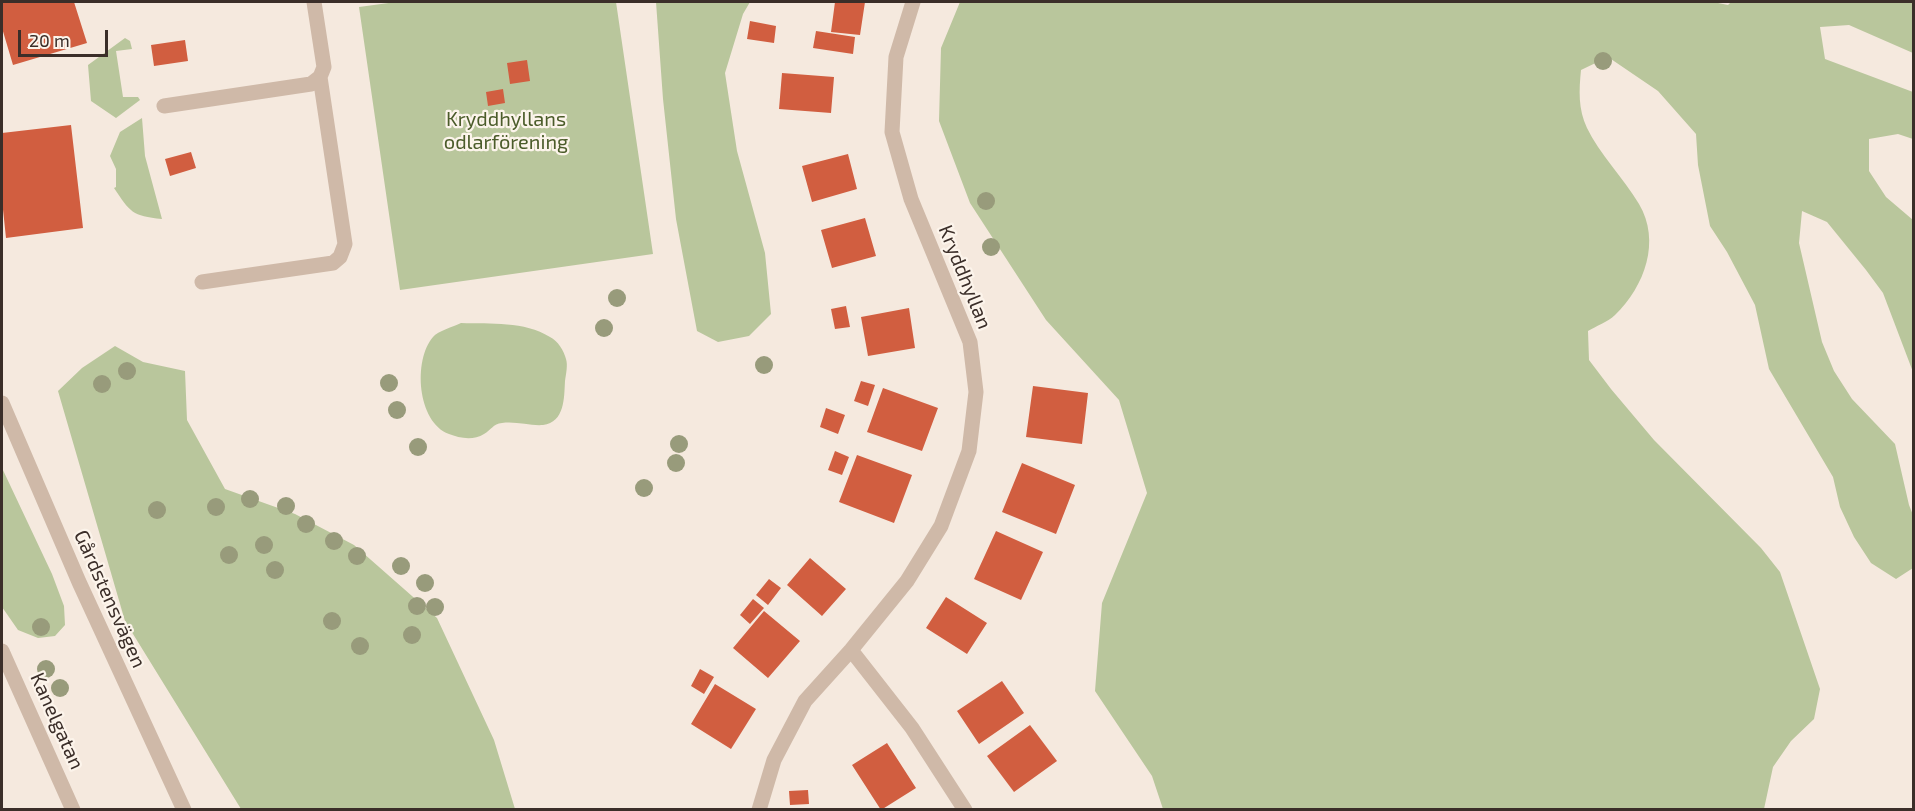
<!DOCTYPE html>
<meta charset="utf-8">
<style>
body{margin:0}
#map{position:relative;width:1915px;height:811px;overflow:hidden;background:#f5e9de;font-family:"Exo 2",sans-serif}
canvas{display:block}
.frame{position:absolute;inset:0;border:3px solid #3b2e29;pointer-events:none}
.scale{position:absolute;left:18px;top:30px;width:90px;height:27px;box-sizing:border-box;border:3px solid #3b2e29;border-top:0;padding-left:8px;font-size:18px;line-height:21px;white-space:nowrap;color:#3b2e29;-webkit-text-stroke:4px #fcf4eb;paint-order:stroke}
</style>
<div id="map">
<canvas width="1915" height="811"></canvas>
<div class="frame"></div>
<div class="scale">20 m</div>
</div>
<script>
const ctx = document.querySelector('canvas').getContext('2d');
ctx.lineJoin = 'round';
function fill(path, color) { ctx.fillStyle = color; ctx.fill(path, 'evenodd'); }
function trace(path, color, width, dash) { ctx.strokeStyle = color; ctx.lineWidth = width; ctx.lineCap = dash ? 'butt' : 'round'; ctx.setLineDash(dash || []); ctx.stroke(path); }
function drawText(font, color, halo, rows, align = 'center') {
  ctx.font = font + ' "Exo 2",sans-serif'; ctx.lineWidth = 4.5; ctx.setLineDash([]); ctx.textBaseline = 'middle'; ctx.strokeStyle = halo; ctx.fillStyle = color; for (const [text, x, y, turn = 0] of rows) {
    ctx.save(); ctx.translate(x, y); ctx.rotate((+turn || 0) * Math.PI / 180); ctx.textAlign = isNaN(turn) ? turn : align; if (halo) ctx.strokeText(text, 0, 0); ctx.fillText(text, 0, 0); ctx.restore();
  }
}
fill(new Path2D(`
 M396,2H616L653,254L400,290L359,7Z
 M656,2H750L743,14L725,73L737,151L765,253L771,314L749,336L718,342L697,331L676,219L663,99Z
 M960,2H1713L1728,5L1731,2H1913V53L1849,25L1820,27L1825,59L1913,92V139L1898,134L1869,139V171L1886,197L1913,220V372L1883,293L1866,270L1827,222L1802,211L1799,243L1822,342L1834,371L1852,399L1895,444L1909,505L1913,515V568L1896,579L1871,563L1854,537L1840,507L1833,477L1769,369L1755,305L1727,252L1710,226L1698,165L1696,134L1658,91L1608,57L1581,70C1579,90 1578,109 1587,128C1599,153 1624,179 1639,204C1661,241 1645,286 1615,315C1608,322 1596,326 1588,331L1589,360L1611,389L1654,440L1761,548L1780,572L1820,689L1814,719L1791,741L1773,767L1764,809H1163L1152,776L1095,691L1102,603L1147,493L1119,400L1046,320L970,203L939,121L941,48Z
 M125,38L130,41L132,49L116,51L123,97H138L140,100L116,118L91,101L88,65Z
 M142,118L145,156L162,219C132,216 130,212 114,188L116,187V169L110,156L120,132Z
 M461,323C491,324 524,321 550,337C558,341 564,351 566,359C568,365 566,374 565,381C564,398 565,422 543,425C530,426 516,421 502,423C493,424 491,430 484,434C473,441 459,438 449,434C417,422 413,360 433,337C438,331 453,327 461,323Z
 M115,346L143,362L185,371L187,420L225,489L295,514L354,545L437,618L494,740L515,809H241L125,621L58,391L82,368Z
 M2,468L52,574L64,606L65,625L55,636L38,638L18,630L2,607Z`), '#b9c69c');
fill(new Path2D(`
 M2,2H74L87,43L13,65L2,28Z
 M835,2H865L860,35L831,32Z
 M750,21L776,26L774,43L747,39Z
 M816,31L855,37L853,54L813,48Z
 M185,40L188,61L154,66L151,45Z
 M527,60L530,81L510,84L507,63Z
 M782,73L834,77L831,113L779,109Z
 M503,89L505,103L488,106L486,92Z
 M71,125L83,228L6,238L2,200V133Z
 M191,152L196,168L170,176L165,159Z
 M848,154L857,189L812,202L802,166Z
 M865,218L876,256L832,268L821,230Z
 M846,306L850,327L835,329L831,309Z
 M909,308L915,348L868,356L861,317Z
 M861,381L875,385L868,406L854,401Z
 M1033,386L1088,393L1082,444L1026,437Z
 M883,388L938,408L922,451L867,432Z
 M826,408L845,415L838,434L820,427Z
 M835,451L849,457L842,475L828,470Z
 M857,455L912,475L894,523L839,502Z
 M1022,463L1075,485L1056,534L1002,512Z
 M996,531L1043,552L1021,600L974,579Z
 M810,558L846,589L822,616L787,585Z
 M769,579L781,588L768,605L756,595Z
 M946,597L987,623L967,654L926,628Z
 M753,599L764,608L750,624L740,615Z
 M764,611L800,641L768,678L733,648Z
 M700,669L714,677L704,694L691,686Z
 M1002,681L1024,713L979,744L957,711Z
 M715,684L756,709L731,749L691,724Z
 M1030,725L1057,761L1014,792L987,756Z
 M887,743L916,788L881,810L852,765Z
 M808,790L809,804L790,805L789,791Z`), '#d15e40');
trace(new Path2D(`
 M164,106L311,84L320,77L324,67L314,2
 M202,282L333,263L340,257L345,244L320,77
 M2,403L79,582L184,810
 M851,650L912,728L965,810
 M2,651L73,810
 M759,810L774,760L805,701L851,650L907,581L941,526L969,451L976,392L970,342L911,199L892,132L896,57L913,2`), '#cfb9a8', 15);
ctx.fillStyle = '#989b7b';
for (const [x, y] of [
 [1603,61],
 [986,201],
 [991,247],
 [617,298],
 [604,328],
 [764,365],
 [127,371],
 [389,383],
 [102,384],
 [397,410],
 [679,444],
 [418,447],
 [676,463],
 [644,488],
 [250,499],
 [286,506],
 [216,507],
 [157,510],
 [306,524],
 [334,541],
 [264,545],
 [229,555],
 [357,556],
 [401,566],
 [275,570],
 [425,583],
 [417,606],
 [435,607],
 [332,621],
 [41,627],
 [412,635],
 [360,646],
 [46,669],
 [60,688]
]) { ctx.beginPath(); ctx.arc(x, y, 9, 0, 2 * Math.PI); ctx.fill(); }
drawText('20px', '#4b5c2a', '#fcf4eb', [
 ["Kryddhyllans",506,119],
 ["odlarförening",506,142]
]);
drawText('20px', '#3b2e29', '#fcf4eb', [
 ["Kryddhyllan",965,277,68],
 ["Gårdstensvägen",110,599,66],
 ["Kanelgatan",57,721,66]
]);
</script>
